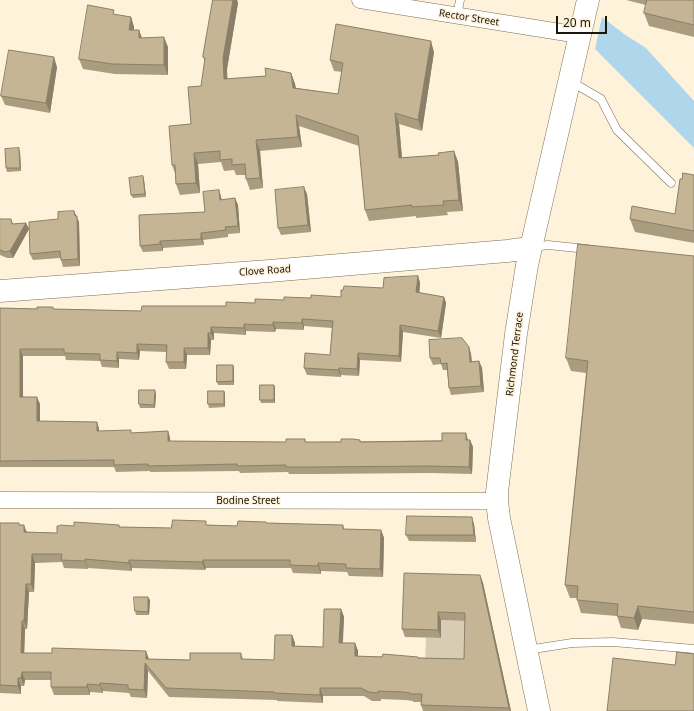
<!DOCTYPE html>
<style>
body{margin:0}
#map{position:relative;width:694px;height:711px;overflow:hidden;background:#fff2da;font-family:"Noto Sans",sans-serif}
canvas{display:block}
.scale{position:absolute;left:556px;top:16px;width:51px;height:18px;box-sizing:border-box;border:2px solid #1b150b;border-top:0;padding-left:5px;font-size:12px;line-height:14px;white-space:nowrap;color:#1b150b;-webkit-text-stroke:3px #fff2da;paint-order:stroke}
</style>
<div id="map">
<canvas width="694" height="711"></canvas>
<div class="scale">20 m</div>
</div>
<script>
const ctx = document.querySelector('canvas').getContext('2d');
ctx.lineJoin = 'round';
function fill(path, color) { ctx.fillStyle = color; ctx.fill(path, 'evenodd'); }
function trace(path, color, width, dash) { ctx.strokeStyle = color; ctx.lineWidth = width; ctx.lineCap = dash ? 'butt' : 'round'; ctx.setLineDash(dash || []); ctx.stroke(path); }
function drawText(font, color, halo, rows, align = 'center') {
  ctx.font = font + ' "Noto Sans",sans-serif'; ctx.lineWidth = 3; ctx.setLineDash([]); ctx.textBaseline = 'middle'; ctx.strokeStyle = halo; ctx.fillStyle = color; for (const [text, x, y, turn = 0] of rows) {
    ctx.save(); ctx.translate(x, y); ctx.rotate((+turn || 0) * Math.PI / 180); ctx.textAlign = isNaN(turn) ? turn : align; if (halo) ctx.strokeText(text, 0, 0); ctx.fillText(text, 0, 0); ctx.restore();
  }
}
fill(new Path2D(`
 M441,620L468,621L467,667L425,666L426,638H441Z`), '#d8ccb5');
fill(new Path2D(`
 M602,17L624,34L646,48L694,101V148L595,49Z`), '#b0d6eb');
const lane = new Path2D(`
 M457,16L460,0
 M570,81L601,99L617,130L671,183
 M533,247L548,245L587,249
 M527,650L572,643L613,642L694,649`);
const street = new Path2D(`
 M360,0L579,35
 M0,500L497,501`);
const secondary = new Path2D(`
 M0,291L269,271L507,251L530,248
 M539,711L499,518L497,501V492L516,334L527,265L588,0`);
trace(lane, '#7c6e53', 9);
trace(street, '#7c6e53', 17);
trace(secondary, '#7c6e53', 23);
trace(lane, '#fff', 8);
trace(street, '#fff', 16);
trace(secondary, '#fff', 22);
fill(new Path2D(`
 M213,0H237L238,3L227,69V79L266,76L291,73L295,84L296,88L338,94L342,72L334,71L330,60L434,52L422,131L399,124L402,158L439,155L454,151L458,162L463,211L447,212L448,215L416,218V216L369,221L365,210L359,146L299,126L302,147L260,151L263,188L250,190L246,179L245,175H236L234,170L224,171L221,162L198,164L200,193L180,195L176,184L175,173L172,165L191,124L201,86L205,61L203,57Z
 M626,0H694V37L649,26L644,13L646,5Z
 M116,15L131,17L134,27V30H139L142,38L168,47V75L115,74L83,69L79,59Z
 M57,67L50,113L5,105L1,96Z
 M20,152L21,171L7,172L6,168Z
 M694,175V243L635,232L630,219L675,214L682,179Z
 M143,176L144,180L146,197L133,198L131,195Z
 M219,190L222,200L235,198L238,205L240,233L228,234V237L203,240L204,245L163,248V251L143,252L140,246L205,212Z
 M307,194L311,232L281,235L278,228Z
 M74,211L79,222L80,266L63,267L61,260L60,258L33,260L30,254L58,219Z
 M0,219H11L13,224L26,223L29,229L13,258H7L0,255Z
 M694,256V624L642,619L638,630L621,628L617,616L581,613L577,600V598H570L565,585L586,373L571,371L566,358Z
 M418,276L420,283L419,293L444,297L446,303L441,338L403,332L401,362L360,360L359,376L341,375V377L307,375L304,368L330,355L332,328L304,326V330L276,329L275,332L246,331V335L214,333V340H211L210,355H187L186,369H169L166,362V352L140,351L139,360L119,359V368L102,367L100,361L66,360L65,356H23V397L40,404V421L97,422L99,429V431L132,433L168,431L170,438V441L286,442L305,439L306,442L470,440L473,447L472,474L431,473L313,474H289L288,472L240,473L239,471L150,472V471L116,472L114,467H0V308L141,311L226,306L284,300L341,297L383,288Z
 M469,347L471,354L472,362L479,361L482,368L484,392L451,395L449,388L447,370H443L441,364L433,365L430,358Z
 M234,368V385H218L217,382Z
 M274,385L275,388V403H261L260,400Z
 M224,391L225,394V407L209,408L208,404Z
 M156,394L155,408H140L139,404Z
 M0,523L19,525L27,532L57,533L74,526L119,525L120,527L171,528L208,525L237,526L267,523L343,525L344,529L381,530L384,538L383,577L349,576L347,572L321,571V574L293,573L291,568H206L205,570L132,568V571L88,568V569L64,568L62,562L35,563L34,592H29L27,629H25L24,653L149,659L190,660L241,653L243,659L274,660L292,635L295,643V646L323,647L341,609L344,617L343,643H355L358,651V656L464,659L465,621L441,620V638L405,637L402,629L480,575L483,583L511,711H423L421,705V702H413V701L406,700L381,699V701H372L364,696H323V703L277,701V700L169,697L148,671L147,698L131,697L129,693L103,691V693L90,692V695H54L51,687V680H25L24,686H21V694L0,693Z
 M474,524L476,542L409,541L406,535Z
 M150,600L149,615H136L135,611Z`), '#a99c7f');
fill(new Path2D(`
 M233,0H237L238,3L227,69L228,90L224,79L223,58Z
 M131,17L134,27L132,39L129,30Z
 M139,30L142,39L139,38Z
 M164,37L168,47V75L164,65Z
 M431,41L434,52L422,131L418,120Z
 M54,57L57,67L50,113L46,103Z
 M291,73L295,84L297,98L293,88Z
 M395,113L399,124L403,169L399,158Z
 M296,115L299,126L302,147L298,137Z
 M256,140L260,151L263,188L260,178Z
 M19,148L20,152L21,171L20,168Z
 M454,151L458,162L463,211L459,200Z
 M194,153L198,164L200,193L196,183Z
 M143,176L144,180L146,197L145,194Z
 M304,187L307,194L311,232L308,225Z
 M219,190L221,197L222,207L220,200Z
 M235,198L238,205L240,233L238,226Z
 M74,211L79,222L80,266L78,259Z
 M26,223L29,229L13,258L10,251Z
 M201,233L203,240L204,245L201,239Z
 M160,241L163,248V251L160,244Z
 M418,276L420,283L419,299L416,292Z
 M444,297L446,303L441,338L438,331Z
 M302,319L304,326V330L302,323Z
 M273,322L276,329L275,332L273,325Z
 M244,324L246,331V335L244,328Z
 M400,325L403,332L401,362L399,356Z
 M211,327L214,333V340L211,333Z
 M208,333L211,340L210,355L208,348Z
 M137,344L140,351L139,360L137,353Z
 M469,347L471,354L472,369L470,362Z
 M184,348L187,355L186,369L184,362Z
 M20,349L23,356V404L20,397Z
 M117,352L119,359V368L117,361Z
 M358,353L360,360L359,376L357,369Z
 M479,361L482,368L484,392L481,386Z
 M233,365L234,368V385L233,381Z
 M339,368L341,375V377L338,370Z
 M274,385L275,388V403L274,400Z
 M155,390L156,394L155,408L154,405Z
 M224,391L225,394V407L224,404Z
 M37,397L40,404V428L37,421Z
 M97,422L99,429V438L97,431Z
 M168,431L170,438L171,448L168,441Z
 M466,433L468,440H466Z
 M470,440L473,447L472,474L469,467Z
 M472,517L474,524L476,542L474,535Z
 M24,525L27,533L24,532Z
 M381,530L384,538L383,577L380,569Z
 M32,554L35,563L34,592L31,584Z
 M85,559L88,568V569L85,561Z
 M129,560L132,568V571L129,563Z
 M203,560L206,568L205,570L202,562Z
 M318,563L321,571V574L318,566Z
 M480,575L483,583L511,711H510L509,708Z
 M26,584L29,592L27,629L24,621Z
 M148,597L150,600L149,615L148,612Z
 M638,606L642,619L638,630L634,618Z
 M341,609L344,617L342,651L339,643Z
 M438,612L441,620V638L438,630Z
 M22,621L25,629L24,661L21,653Z
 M292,635L295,643V654L292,646Z
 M355,643L358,651V664L355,656Z
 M146,651L149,659V667L146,659Z
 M145,663L148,671L147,698L144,690Z
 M22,672L25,680L24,686L21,678Z
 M18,678L21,686V694L18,686Z
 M100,683L103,691V693L100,685Z
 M87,684L90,692V695L87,687Z
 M320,688L323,696V703L320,695Z`), '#8a7f68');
const building = new Path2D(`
 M213,0H233L223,58L224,79L266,76L265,68L291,73L293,88L338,94L343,63L330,60L336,24L431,41L418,120L395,113L399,158L439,155L438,153L454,151L459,200L443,201L444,205L412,207V205L365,210L358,136L296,115L298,137L256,140L260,178L246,179L245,164L232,165V159L220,160V151L194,153L196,183L176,184L175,165H172L169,126L191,124L188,87L201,86L205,58L203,57Z
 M647,0H694V25L644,13Z
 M88,5L114,10L113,14L131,17L129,30H139V38L164,37V65L112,64L79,59Z
 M9,50L54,57L46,103L1,96Z
 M19,148L20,168H6L5,149Z
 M683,173L694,175V231L630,219L632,206L675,214L680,179H682Z
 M143,176L145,194L131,195L129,178Z
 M304,187L308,225L278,228L275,190Z
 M219,190L220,200L235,198L238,226L225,227L226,230L201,233V239L160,241V244L140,246L139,215L205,212L203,192Z
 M74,211L75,216H77L78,259L61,260L60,251L30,254L29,222L58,219V212Z
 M0,219H11L12,224L26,223L10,251L5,252L0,250Z
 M578,244L694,256V612L638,606L634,618L617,616L618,604L577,600L578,586L565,585L588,361L566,358Z
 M418,276L416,292L444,297L438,331L400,325L399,356L358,353L357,369L339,368L338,370L304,368L305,353L330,355L333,321L302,319V323L273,322V325L244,324V328L211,327V333H208V348H184V362H166L167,345L137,344V353L117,352V361L100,360V354L64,353V349H20V397H37V421L97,422V431L131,430V433L168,431V441L286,442V439H305V442H341V439H353L360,440V442L442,441V433H466V440H470L469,467L429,466L311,467H286V465L237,466V464L148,466V464L114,465V460L0,461V308L37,309V307H53V309L141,311L142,306H226V302L255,303V299L284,300V297L311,298V295L341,297V290H343L344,286L383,288L384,278Z
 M462,338L469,347L470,362L479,361L481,386L449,388L447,363L441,364L440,358H430L429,340Z
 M217,365H233V381L217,382Z
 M260,385H274V400H260Z
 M139,390H155L154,405L139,404Z
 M208,391H224V404H208Z
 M407,516L472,517L474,535H406Z
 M173,520L206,521V525L237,526L238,521L266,522V523L343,525V529L381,530L380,569L346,568V564L318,563V566L290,565V560H203L202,562L129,560V563L85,559V561L61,560L62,554H32L31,584H26L24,621H22L21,653H52V648L146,651V659L190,660V653H241V659L274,660L275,635H292V646L323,647L324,609H341L339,643H355V656L382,657L383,654L418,657V658L464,659L465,613L438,612V630L402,629L404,573L480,575L509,708L421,705L422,694H410V693L403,692L378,691V693L369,692L361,688H320V695L274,693V692L166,688L145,663L144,690L128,689V685L100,683V685L87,684V687H51V672H22L21,678H18V686L0,685V523H19V525H24V532L57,533V526H59L60,525L74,526V522L119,525V527L171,528Z
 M134,597H148V612L135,611Z
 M677,652L694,654V711H607L613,658L675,665Z`);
fill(building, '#c5b594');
trace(building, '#8a7f68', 1);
drawText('10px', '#1b150b', '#fff2da', [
 ["Rector Street",469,18,9],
 ["Clove Road",265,271,-4],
 ["Richmond Terrace",515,354,-83],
 ["Bodine Street",248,501]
]);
</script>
